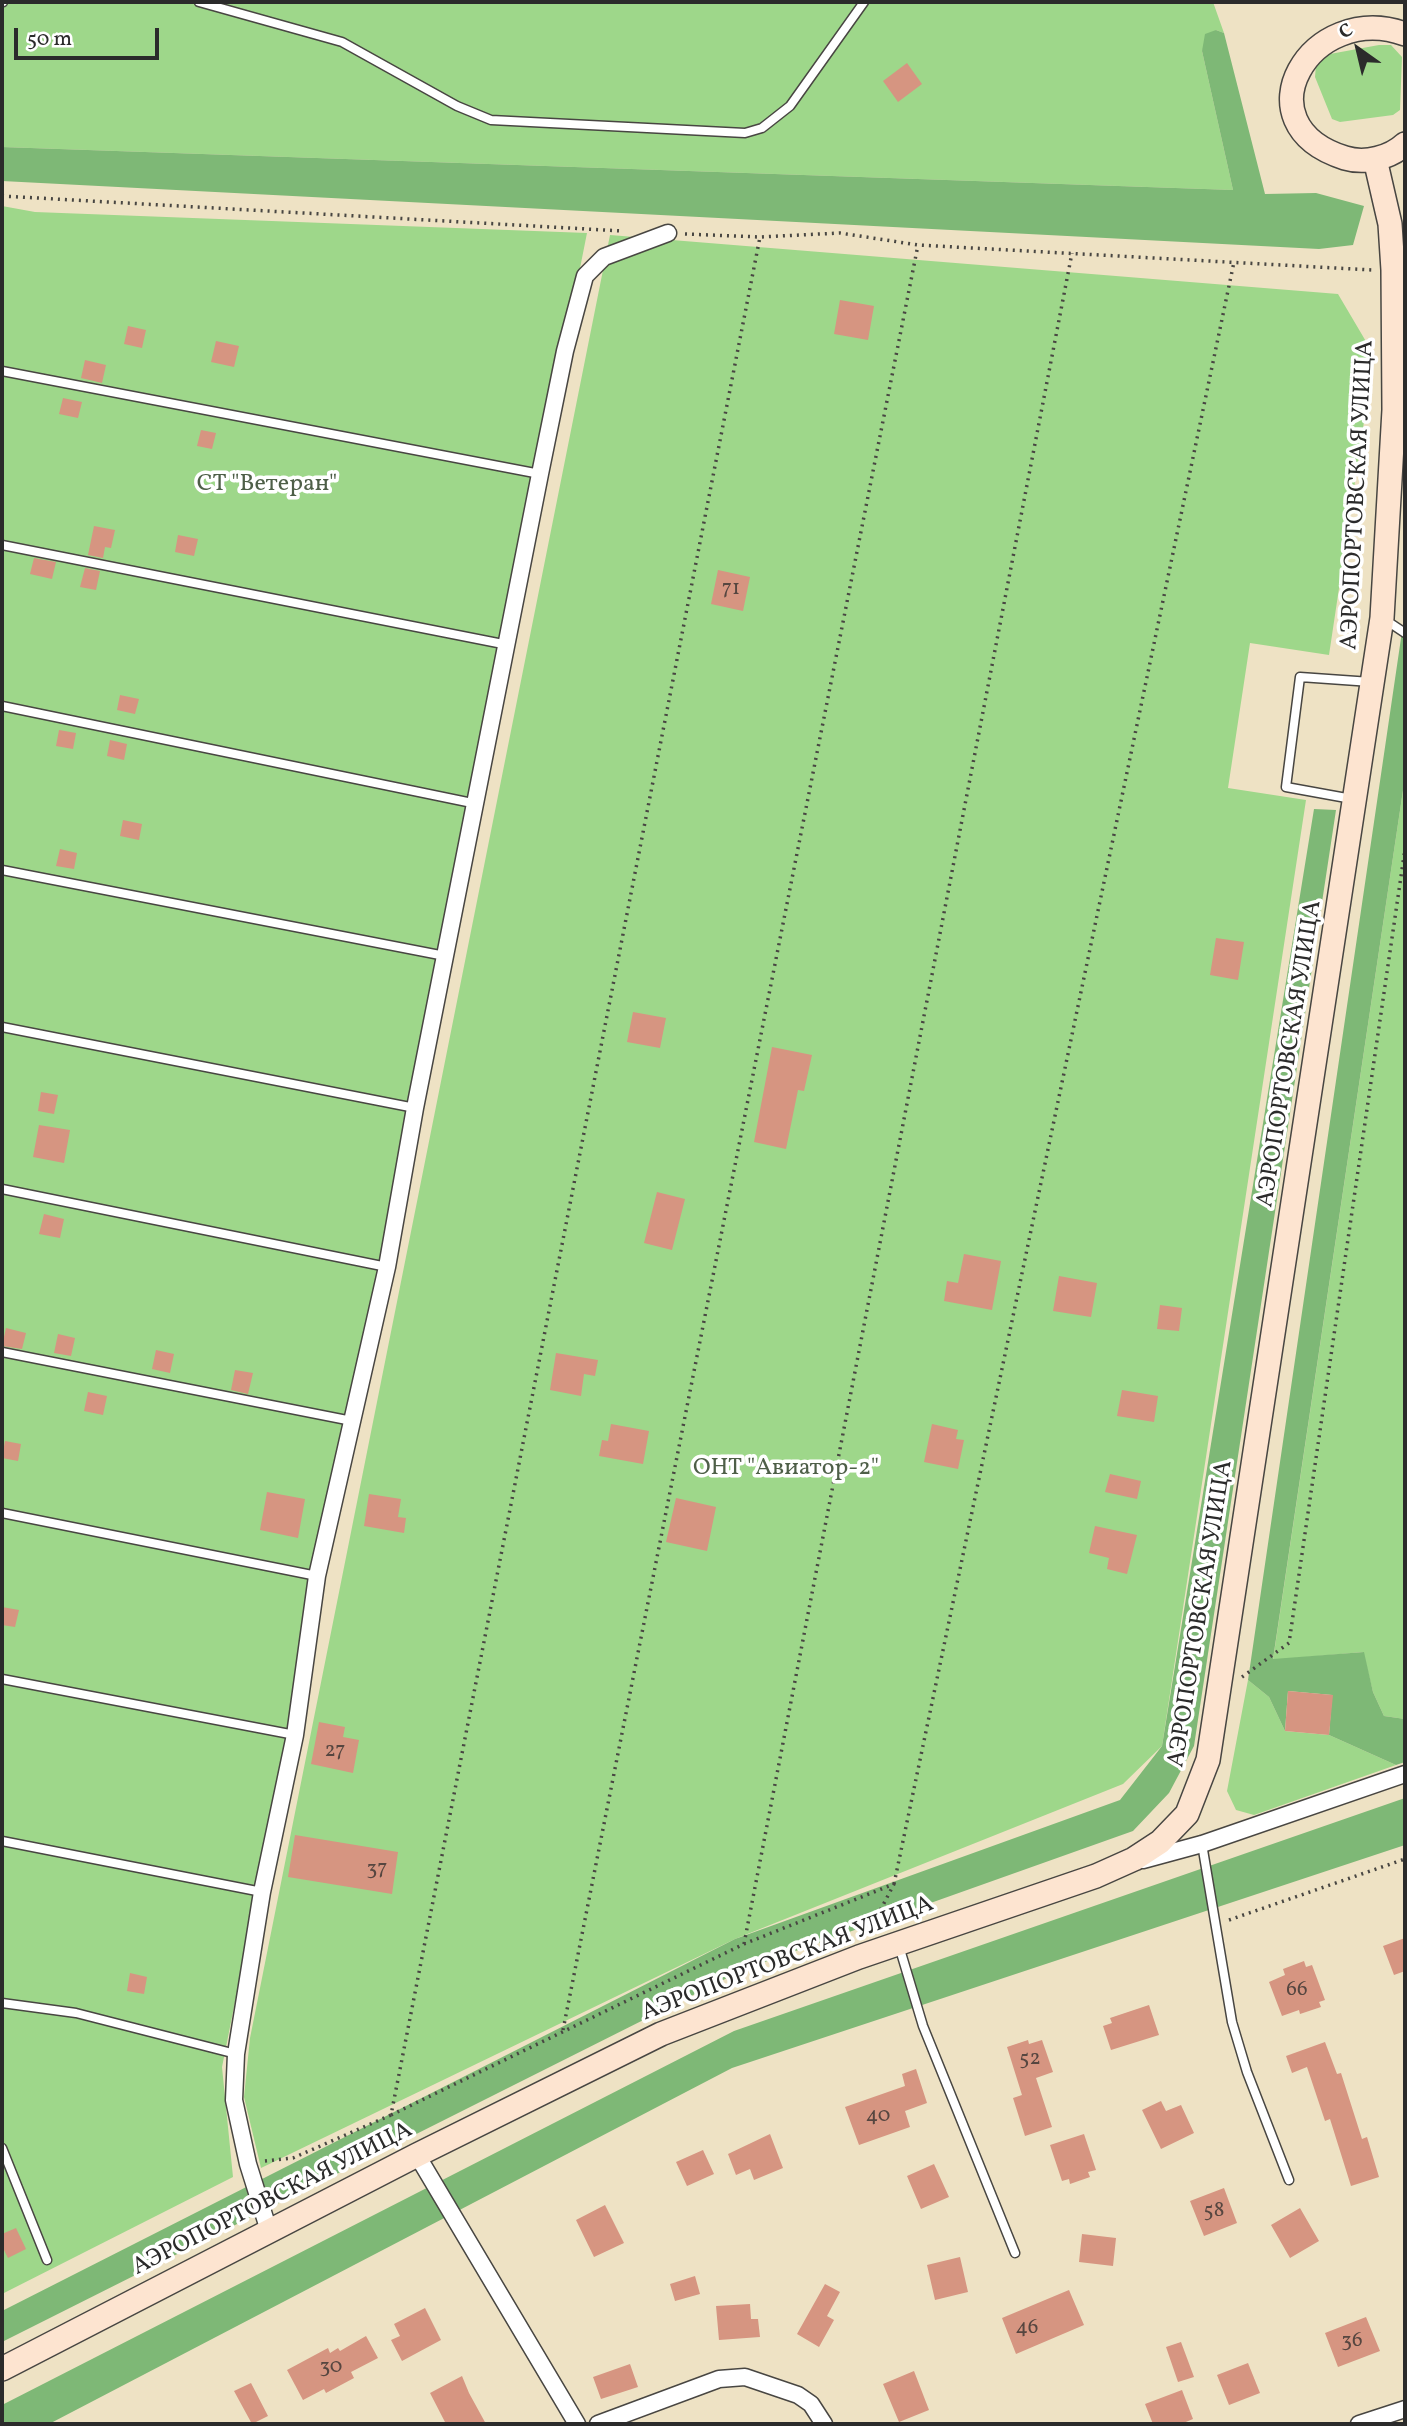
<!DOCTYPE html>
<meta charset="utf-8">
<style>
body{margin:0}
#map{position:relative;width:1407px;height:2426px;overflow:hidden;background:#eee2c4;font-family:Vollkorn,serif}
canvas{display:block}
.frame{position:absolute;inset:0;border:4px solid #2b2b2b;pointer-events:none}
.north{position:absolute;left:1323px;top:14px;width:70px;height:70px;-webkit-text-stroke:5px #fff;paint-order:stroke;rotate:326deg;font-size:19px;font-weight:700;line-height:28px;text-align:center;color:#2b2b2b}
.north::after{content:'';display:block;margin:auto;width:24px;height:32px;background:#2b2b2b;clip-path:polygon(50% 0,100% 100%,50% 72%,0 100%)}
.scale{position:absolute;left:14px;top:28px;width:145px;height:32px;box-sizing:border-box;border:4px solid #2b2b2b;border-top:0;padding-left:9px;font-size:21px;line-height:24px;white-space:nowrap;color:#2b2b2b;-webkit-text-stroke:5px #fff;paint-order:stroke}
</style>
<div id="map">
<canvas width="1407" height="2426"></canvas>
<div class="frame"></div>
<div class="north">С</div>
<div class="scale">50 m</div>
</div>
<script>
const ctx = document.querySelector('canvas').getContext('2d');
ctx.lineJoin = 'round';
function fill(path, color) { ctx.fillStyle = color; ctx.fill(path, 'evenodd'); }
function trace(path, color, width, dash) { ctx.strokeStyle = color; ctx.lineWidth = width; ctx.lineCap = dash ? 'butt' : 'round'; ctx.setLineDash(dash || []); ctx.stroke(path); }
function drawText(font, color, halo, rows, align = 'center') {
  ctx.font = font + ' Vollkorn,serif'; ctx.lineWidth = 7; ctx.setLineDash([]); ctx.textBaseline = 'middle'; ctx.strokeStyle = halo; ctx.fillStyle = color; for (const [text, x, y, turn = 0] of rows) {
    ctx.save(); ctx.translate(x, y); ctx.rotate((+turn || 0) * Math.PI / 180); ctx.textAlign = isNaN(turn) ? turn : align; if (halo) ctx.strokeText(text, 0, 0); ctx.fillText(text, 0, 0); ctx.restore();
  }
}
fill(new Path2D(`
 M2,2H1213L1224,33L1216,30L1202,51L1233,190L2,147Z
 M1379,45H1391L1402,57L1400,110L1393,115L1340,122L1332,119L1315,77L1316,65L1330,54Z
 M2,206L35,212L587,233L222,2067L233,2177L2,2294Z
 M610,235L1338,294L1374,355L1329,655L1250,643L1228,788L1306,800L1162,1746L1123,1784L735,1939L261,2168L244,2097L250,2038Z
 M1405,777V1719L1384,1716L1373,1692L1363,1652L1273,1660Z
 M1248,1680L1269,1697L1285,1731L1329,1735L1396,1765L1254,1815L1236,1810L1227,1791Z`), '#9ed78a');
fill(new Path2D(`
 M1216,30L1224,33L1265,194L1316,193L1364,206L1353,245L1319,249L2,181V147L1233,190L1202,51L1205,34Z
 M1405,611V777L1273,1659L1364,1652L1373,1692L1384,1716L1405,1719V1762L1396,1765L1329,1735L1332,1695L1288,1691L1285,1731L1269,1697L1248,1680Z
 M1314,809L1336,810L1194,1746L1169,1793L1133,1831L745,1969L2,2342V2311L735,1939L1120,1800L1162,1746Z
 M1405,1798V1845L732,2068L49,2424H2V2405L734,2031Z`), '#7eb876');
fill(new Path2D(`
 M907,63L922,84L898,102L883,81Z
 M840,300L874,306L868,340L834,334Z
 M128,326L146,330L142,348L124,344Z
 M216,341L239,346L234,367L211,362Z
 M85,360L106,365L102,383L81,378Z
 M63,398L82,402L78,418L59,414Z
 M201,430L216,433L212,449L197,446Z
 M94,526L115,530L111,548L105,547L103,558L88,555Z
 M178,535L198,539L194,556L175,552Z
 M34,558L56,562L52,579L30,574Z
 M85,568L100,571L96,590L80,587Z
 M718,570L750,577L743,611L711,604Z
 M120,695L139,699L135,714L117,710Z
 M59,730L76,733L73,749L56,746Z
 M110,740L127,744L124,760L107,756Z
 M123,820L142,824L139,840L120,836Z
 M60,849L77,853L74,869L56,866Z
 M1216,938L1244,942L1238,980L1210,975Z
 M633,1012L666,1018L660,1048L627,1042Z
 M772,1047L812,1055L804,1091L798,1090L786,1149L754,1142Z
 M41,1092L58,1095L54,1114L38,1111Z
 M39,1125L70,1130L64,1163L33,1157Z
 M657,1192L685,1199L672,1250L644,1243Z
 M44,1214L64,1219L60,1238L39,1234Z
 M964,1254L1001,1261L992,1310L944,1301L947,1281L958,1283Z
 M1059,1276L1097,1283L1091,1317L1053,1311Z
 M1160,1305L1182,1308L1179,1331L1157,1329Z
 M6,1328L26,1333L22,1349L2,1346Z
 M58,1334L75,1338L71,1356L54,1353Z
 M156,1350L174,1354L170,1373L152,1369Z
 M556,1353L598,1360L595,1376L584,1374L581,1396L550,1390Z
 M235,1370L253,1373L248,1394L231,1390Z
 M1122,1390L1158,1396L1154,1422L1117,1416Z
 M88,1392L107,1396L103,1415L84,1411Z
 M611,1424L649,1431L643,1464L599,1456L602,1440L608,1441Z
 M932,1424L958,1430L956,1439L964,1440L958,1469L924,1462Z
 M5,1441L21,1444L18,1461L2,1458Z
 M1110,1474L1141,1481L1137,1499L1105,1492Z
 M267,1492L305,1499L298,1538L260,1530Z
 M369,1494L401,1499L398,1517L406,1518L404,1533L364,1526Z
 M676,1498L716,1507L707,1551L666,1542Z
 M1095,1526L1137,1535L1127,1574L1107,1569L1109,1558L1089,1553Z
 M2,1607L19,1610L15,1627L2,1625Z
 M1288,1691L1333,1695L1329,1735L1285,1731Z
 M319,1722L345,1727L343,1737L359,1740L353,1773L311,1764Z
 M295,1835L398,1852L392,1894L288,1877Z
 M1405,1938V1971L1394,1975L1383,1946Z
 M1304,1961L1306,1967L1312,1965L1325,2000L1319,2002L1321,2007L1300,2014L1299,2010L1282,2016L1269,1982L1285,1975L1283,1969Z
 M130,1973L147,1977L144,1994L127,1991Z
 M1149,2005L1159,2035L1111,2050L1103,2026L1112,2023L1110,2018Z
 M1028,2040L1029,2044L1042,2040L1053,2072L1036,2078L1052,2127L1025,2136L1013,2098L1022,2095L1007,2047Z
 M1325,2042L1337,2074L1341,2073L1362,2139L1367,2137L1379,2177L1351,2186L1330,2119L1325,2121L1307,2067L1292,2073L1286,2056Z
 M916,2069L927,2103L905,2111L910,2127L859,2145L845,2107L905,2086L902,2074Z
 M1161,2101L1166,2111L1181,2105L1194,2133L1161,2149L1142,2110Z
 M770,2134L783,2168L754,2180L750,2169L736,2175L728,2154Z
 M1084,2134L1096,2170L1088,2172L1090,2177L1070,2184L1069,2179L1062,2181L1050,2145Z
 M703,2150L714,2174L687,2186L676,2162Z
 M934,2164L949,2197L921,2209L907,2176Z
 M1224,2188L1237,2223L1204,2236L1190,2201Z
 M605,2205L624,2243L594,2257L576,2220Z
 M1300,2208L1319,2241L1290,2258L1271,2225Z
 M16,2228L26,2249L8,2258L2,2246V2234Z
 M1082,2234L1116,2238L1113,2266L1079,2262Z
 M960,2257L968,2292L935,2300L927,2265Z
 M695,2276L700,2294L675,2301L670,2284Z
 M825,2284L840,2292L827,2316L834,2320L819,2347L797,2334Z
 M1069,2290L1084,2325L1016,2354L1002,2318Z
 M750,2304L751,2319H758L760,2337L719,2340L716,2306Z
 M425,2308L441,2340L402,2361L391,2340L400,2336L394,2324Z
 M1366,2317L1380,2351L1338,2367L1325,2333Z
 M366,2336L378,2358L351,2372L354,2378L326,2393L324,2389L303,2400L287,2370L328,2348L330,2353L338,2348L340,2351Z
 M1181,2342L1194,2377L1178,2382L1166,2347Z
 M1248,2363L1260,2393L1229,2405L1217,2375Z
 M630,2364L638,2387L601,2399L593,2377Z
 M914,2371L929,2410L899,2422L883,2384Z
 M462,2376L469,2393L486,2424H446L430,2393Z
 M251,2383L268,2416L252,2424L234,2391Z
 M1182,2390L1193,2419L1181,2424H1153L1145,2404Z`), '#d69581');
const lane = new Path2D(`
 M2,2H3
 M199,2L342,42L457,106L491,120L745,133L762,128L790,106L864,2
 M2,371L540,474
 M2,545L508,645
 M1384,619L1405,633
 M2,706L477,804
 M1352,799L1286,787L1300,677L1371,682
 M2,870L445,956
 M2,1027L415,1108
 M2,1189L387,1267
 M2,1352L352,1421
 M2,1513L317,1576
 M2,1679L295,1735
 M2,1841L262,1892
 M1202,1844L1232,2022L1247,2072L1289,2180
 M899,1946L923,2026L1015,2253
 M2,2003L76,2013L236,2054
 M2,2148L47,2260`);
const street = new Path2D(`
 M1143,1860L1202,1844L1405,1774
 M417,2155L577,2424
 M269,2231L248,2164L234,2100L236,2054L262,1892L295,1735L317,1576L387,1267L415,1108L540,474L565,351L585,276L604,257L668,233
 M598,2424L719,2379L745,2377L798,2395L811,2404L824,2424
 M1359,2424L1405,2409`);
const secondary = new Path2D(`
 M1405,34C1311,0 1237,124 1345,158C1365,164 1390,158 1405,144
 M2,2369L417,2155L661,2034L859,1957L1096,1876L1134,1859L1160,1842L1187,1814L1208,1760L1382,618L1394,410L1393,270L1390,224L1375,159`);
trace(lane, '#484642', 11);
trace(street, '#484642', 19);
trace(secondary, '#484642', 26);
trace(new Path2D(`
 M2,196L622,231
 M685,234L760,237L840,233L918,245L1372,270
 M1242,1677L1289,1643L1405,849
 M894,1884L1234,262
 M1229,1920L1405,1859
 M744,1944L1072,253
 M563,2030L918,245
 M391,2115L744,1944L894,1884L869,1932
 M265,2161L293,2158L391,2115L760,237`), '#484642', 3.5, [2, 5]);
trace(lane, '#fff', 8);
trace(street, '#fff', 16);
trace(secondary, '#fde4d0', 23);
drawText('21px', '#564640', null, [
 ["71",731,590],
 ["27",335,1752],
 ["37",377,1870],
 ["66",1297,1991],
 ["52",1030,2060],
 ["40",878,2117],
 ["58",1214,2212],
 ["46",1027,2329],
 ["36",1352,2342],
 ["30",331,2368]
]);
drawText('24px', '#4e5f48', '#fff', [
 ["СТ \"Ветеран\"",267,486],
 ["ОНТ \"Авиатор-2\"",786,1470]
]);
drawText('24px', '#2b2b2b', '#fff', [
 ["АЭРОПОРТОВСКАЯ УЛИЦА",1359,495,-87],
 ["АЭРОПОРТОВСКАЯ УЛИЦА",1291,1054,-81],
 ["АЭРОПОРТОВСКАЯ УЛИЦА",1202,1614,-81],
 ["АЭРОПОРТОВСКАЯ УЛИЦА",788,1960,-21],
 ["АЭРОПОРТОВСКАЯ УЛИЦА",273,2200,-27]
]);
</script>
